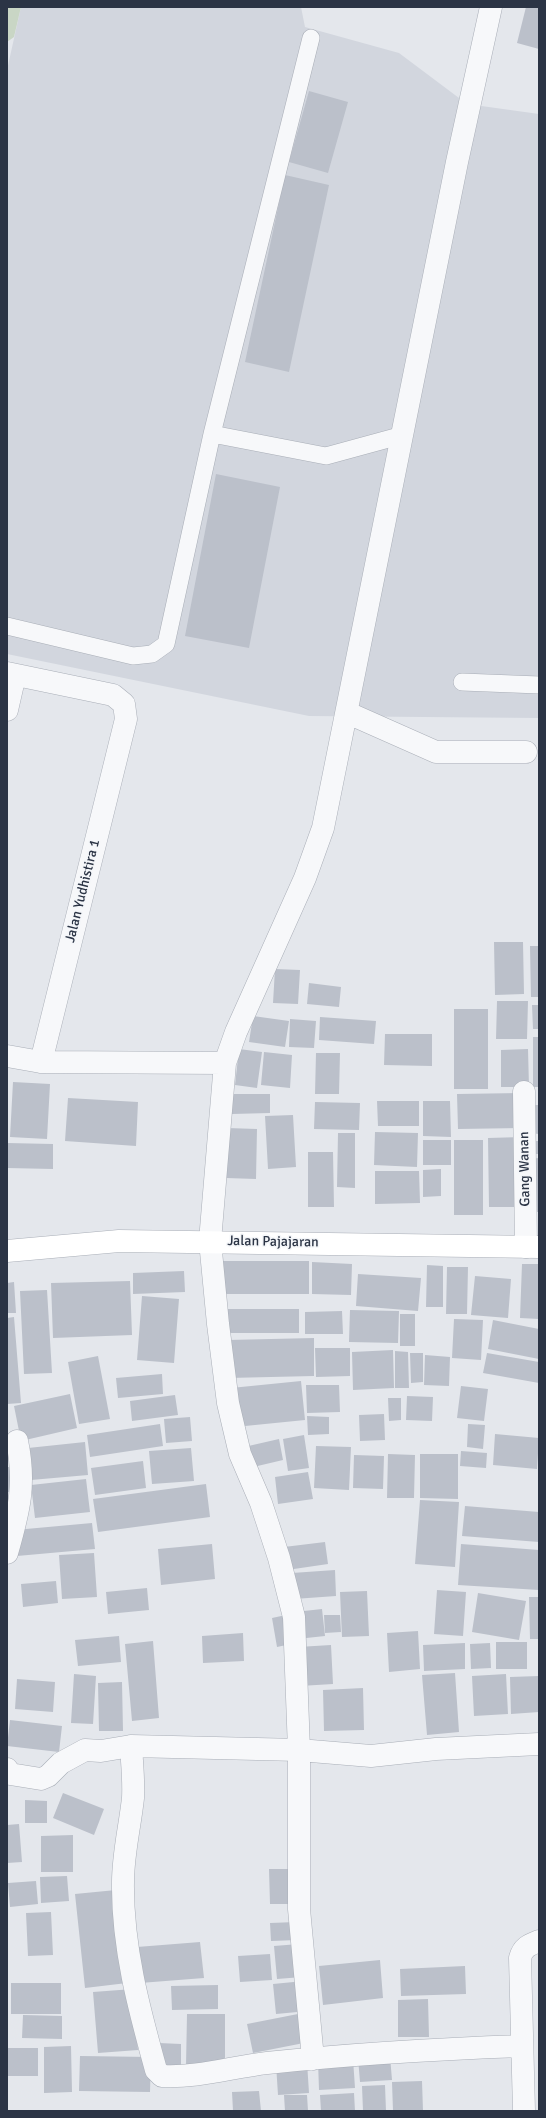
<!DOCTYPE html>
<style>
body{margin:0}
#map{position:relative;width:546px;height:2118px;overflow:hidden;background:#e4e7ec;font-family:Signika,sans-serif}
canvas{display:block}
.frame{position:absolute;inset:0;border:8px solid #2b3445;pointer-events:none}
</style>
<div id="map">
<canvas width="546" height="2118"></canvas>
<div class="frame"></div>
</div>
<script>
const ctx = document.querySelector('canvas').getContext('2d');
ctx.lineJoin = 'round';
function fill(path, color) { ctx.fillStyle = color; ctx.fill(path, 'evenodd'); }
function trace(path, color, width, dash) { ctx.strokeStyle = color; ctx.lineWidth = width; ctx.lineCap = dash ? 'butt' : 'round'; ctx.setLineDash(dash || []); ctx.stroke(path); }
function drawText(font, color, halo, rows, align = 'center') {
  ctx.font = font + ' Signika,sans-serif'; ctx.lineWidth = 3; ctx.setLineDash([]); ctx.textBaseline = 'middle'; ctx.strokeStyle = halo; ctx.fillStyle = color; for (const [text, x, y, turn = 0] of rows) {
    ctx.save(); ctx.translate(x, y); ctx.rotate((+turn || 0) * Math.PI / 180); ctx.textAlign = isNaN(turn) ? turn : align; if (halo) ctx.strokeText(text, 0, 0); ctx.fillText(text, 0, 0); ctx.restore();
  }
}
fill(new Path2D(`
 M21,7H301L305,27L399,53L467,104L539,114V718L309,716L7,654V70Z`), '#d2d6de');
fill(new Path2D(`
 M7,7H21L14,37L7,42Z`), '#c9d6c5');
fill(new Path2D(`
 M526,7H539V49L517,43Z
 M309,91L348,102L328,173L289,162Z
 M285,175L329,185L289,372L245,362Z
 M216,474L280,487L249,648L185,636Z
 M494,942H523L524,994L495,995Z
 M530,946H539V997H531Z
 M275,969L300,970L298,1004L273,1003Z
 M309,983L341,987L339,1007L307,1004Z
 M497,1001H528L527,1039H496Z
 M532,1005H539V1029H533Z
 M454,1009H488V1089H454Z
 M253,1016L289,1021L285,1047L249,1042Z
 M320,1017L376,1021L374,1044L319,1040Z
 M290,1019L316,1021L314,1048L289,1047Z
 M385,1034H432V1066L384,1065Z
 M533,1037H539V1087H533Z
 M239,1049L262,1052L257,1088L235,1085Z
 M528,1049L529,1087H501V1050Z
 M264,1052L292,1055L290,1088L261,1085Z
 M316,1053H340L339,1094H315Z
 M13,1082L50,1084L47,1139L10,1137Z
 M521,1093L522,1128L458,1129L457,1094Z
 M232,1094H270V1113L232,1114Z
 M68,1098L138,1102L136,1146L65,1141Z
 M377,1101H419V1126H378Z
 M423,1101H450L451,1137L423,1136Z
 M315,1102L360,1103L359,1130L314,1129Z
 M529,1105H539V1134L527,1133Z
 M293,1115L296,1167L268,1169L265,1116Z
 M227,1128L257,1129L256,1179L226,1178Z
 M375,1132L418,1133L417,1167L374,1165Z
 M338,1133H355V1188L337,1187Z
 M522,1137L523,1207H489L488,1138Z
 M423,1140H451V1165H423Z
 M454,1140H483V1215H454Z
 M531,1141H539V1154H531Z
 M7,1143L53,1144V1169L7,1168Z
 M308,1152H333L334,1207H308Z
 M539,1158V1212H530L528,1159Z
 M441,1169V1196L423,1197V1170Z
 M375,1171H419L420,1203L375,1204Z
 M221,1261H309V1294H221Z
 M312,1262L352,1264L351,1295L312,1294Z
 M522,1264H539V1319L520,1318Z
 M427,1265L443,1266V1307H426Z
 M447,1267H468L467,1314H446Z
 M184,1271L185,1292L133,1294V1273Z
 M358,1274L421,1278L418,1311L356,1306Z
 M475,1276L511,1279L508,1318L471,1315Z
 M130,1281L132,1335L53,1338L51,1283Z
 M14,1282L16,1313H7V1283Z
 M47,1290L52,1373L24,1374L20,1291Z
 M142,1296L179,1299L174,1363L137,1360Z
 M220,1309H299V1333H221Z
 M350,1310L399,1311L398,1343L349,1342Z
 M342,1311L343,1334H305V1312Z
 M400,1314H415V1346H400Z
 M14,1317L21,1403L7,1404V1318Z
 M454,1319L483,1320L481,1360L452,1358Z
 M493,1320L539,1329V1359L488,1349Z
 M314,1338V1376L228,1378V1340Z
 M315,1348H350V1376L316,1377Z
 M393,1350L394,1388L353,1390L352,1352Z
 M395,1351L408,1352L409,1388H395Z
 M410,1353H423V1382L411,1383Z
 M487,1353L539,1362V1383L483,1373Z
 M425,1355L450,1357L449,1386L424,1385Z
 M98,1356L110,1419L79,1424L68,1362Z
 M162,1374L163,1394L118,1398L116,1378Z
 M301,1381L305,1420L235,1427L231,1388Z
 M306,1385H339L340,1412L307,1413Z
 M461,1386L488,1389L484,1421L457,1418Z
 M70,1394L77,1428L21,1441L14,1406Z
 M175,1395L178,1415L132,1421L130,1401Z
 M407,1396L433,1397L432,1421L406,1420Z
 M388,1398H401V1420L389,1421Z
 M384,1414L385,1440L360,1441L359,1415Z
 M307,1416L329,1417V1434L308,1435Z
 M190,1417L192,1441L166,1443L164,1419Z
 M160,1424L163,1446L90,1457L87,1435Z
 M468,1424L485,1425L483,1449L467,1447Z
 M495,1434L539,1438L537,1469L493,1465Z
 M304,1435L309,1468L288,1471L283,1439Z
 M279,1439L283,1460L249,1468L244,1447Z
 M85,1442L88,1475L31,1480L28,1448Z
 M316,1446L351,1447L349,1490L314,1488Z
 M191,1448L194,1481L152,1484L149,1451Z
 M461,1451L487,1453L486,1468L460,1466Z
 M388,1454L415,1455L414,1498H387Z
 M420,1454H458V1499L420,1498Z
 M354,1455L384,1456L383,1489L353,1488Z
 M143,1461L146,1488L95,1495L91,1468Z
 M7,1467H10V1492H7Z
 M308,1472L313,1499L278,1504L275,1477Z
 M86,1479L90,1512L35,1518L31,1485Z
 M206,1484L210,1517L98,1532L93,1499Z
 M420,1500L459,1502L455,1567L415,1564Z
 M465,1506L539,1512V1542L462,1536Z
 M92,1523L95,1549L17,1556L15,1530Z
 M325,1542L328,1564L287,1570L284,1547Z
 M212,1544L215,1579L161,1585L158,1549Z
 M461,1544L539,1550V1590L458,1585Z
 M94,1553L97,1597L62,1599L59,1555Z
 M335,1570L336,1596L294,1599L292,1573Z
 M56,1581L58,1603L23,1607L21,1584Z
 M147,1588L149,1610L108,1614L106,1592Z
 M437,1590L466,1592L463,1636L434,1634Z
 M367,1591L369,1636L342,1637L340,1592Z
 M478,1593L526,1601L519,1640L472,1632Z
 M529,1597H539V1639H530Z
 M322,1609L325,1636L297,1639L295,1612Z
 M286,1615L291,1644L277,1647L272,1618Z
 M324,1615H340L341,1632L325,1633Z
 M418,1631L420,1669L389,1672L387,1633Z
 M243,1633L244,1661L203,1663L202,1636Z
 M119,1636L121,1662L78,1666L75,1640Z
 M153,1641L159,1718L132,1721L125,1644Z
 M496,1642H527V1669H496Z
 M465,1643V1669L424,1671L423,1645Z
 M490,1643L491,1668L471,1669L470,1644Z
 M331,1645L333,1684L300,1686L298,1647Z
 M455,1673L459,1732L427,1735L422,1675Z
 M74,1674L96,1676L93,1724L71,1723Z
 M506,1674L508,1714L474,1716L472,1676Z
 M539,1676V1712L511,1714L510,1677Z
 M17,1679L55,1682L53,1712L15,1709Z
 M122,1682L123,1731H99L98,1683Z
 M363,1688L364,1730L324,1731L323,1690Z
 M10,1720L62,1726L59,1752L7,1746Z
 M63,1793L104,1809L94,1835L53,1818Z
 M25,1800L47,1801V1823H25Z
 M19,1824L22,1862L7,1863V1825Z
 M73,1835V1872H41V1836Z
 M269,1869H294L295,1904H270Z
 M67,1876L69,1901L41,1903L40,1877Z
 M36,1881L38,1904L10,1907L8,1883Z
 M116,1890L127,1983L85,1988L75,1894Z
 M51,1912L53,1955L28,1956L26,1913Z
 M296,1922L297,1940L271,1941L270,1923Z
 M200,1942L204,1978L140,1983L137,1947Z
 M299,1944L302,1977L277,1979L274,1946Z
 M270,1954L272,1980L240,1982L238,1956Z
 M380,1960L383,1998L323,2005L319,1966Z
 M465,1966L466,1994L401,1996L400,1969Z
 M304,1981L308,2011L276,2014L273,1984Z
 M11,1983H61V2014H11Z
 M218,1985V2009L172,2010L171,1986Z
 M133,1989L138,2050L98,2053L93,1992Z
 M428,1999L429,2037H398V2000Z
 M303,2013L309,2042L253,2053L247,2024Z
 M187,2014H225V2066H186Z
 M23,2015L62,2016V2039L22,2038Z
 M159,2043L181,2044V2069L159,2068Z
 M71,2046L72,2092L44,2093V2047Z
 M8,2048H38V2076H8Z
 M80,2056L151,2057L150,2092L79,2091Z
 M390,2056L392,2080L360,2082L358,2058Z
 M353,2059L355,2088L319,2090L318,2061Z
 M307,2062L309,2093L278,2095L276,2064Z
 M422,2081L423,2111H393L392,2082Z
 M385,2085L386,2111H363L362,2086Z
 M259,2091L261,2111H233L232,2092Z
 M354,2093L355,2111H321L320,2095Z
 M284,2095H307L308,2111H285Z`), '#bbc0ca');
const lane = new Path2D(`
 M212,434L326,456L403,435
 M7,626L133,656L152,654L166,644L212,434L311,38
 M462,682L539,685`);
const street = new Path2D(`
 M7,673L113,695L124,704L126,719L41,1062
 M7,710L15,675
 M348,713L436,752H526
 M7,1056L41,1062L225,1063
 M524,1092L526,1247
 M7,1553C19,1511 26,1484 17,1441
 M131,1746C132,1763 134,1781 133,1798C130,1826 123,1854 123,1882C122,1946 139,2009 156,2070L162,2076C197,2078 232,2067 267,2063C352,2054 437,2049 522,2046
 M7,1769L10,1774L41,1779L48,1776L61,1763L85,1750L101,1751L131,1746L299,1750L371,1756L436,1749L539,1744
 M313,2059L299,1909V1750L294,1617L279,1558L261,1503L240,1454L228,1403L218,1324L210,1241L225,1063L236,1032L305,878L323,828L457,162L491,7
 M524,2111L520,1958C523,1947 529,1945 539,1941`);
const secondary = new Path2D(`
 M7,1251L119,1241L539,1247`);
trace(lane, '#a9aeb7', 18);
trace(street, '#a9aeb7', 23);
trace(secondary, '#a9aeb7', 23);
trace(lane, '#f7f8fa', 17);
trace(street, '#f7f8fa', 22);
trace(secondary, '#fff', 22);
drawText('14px', '#2b3445', '#f4f6f9', [
 ["Jalan Yudhistira 1",83,891,-76],
 ["Gang Wanan",525,1169,-91],
 ["Jalan Pajajaran",273,1242,1]
]);
</script>
